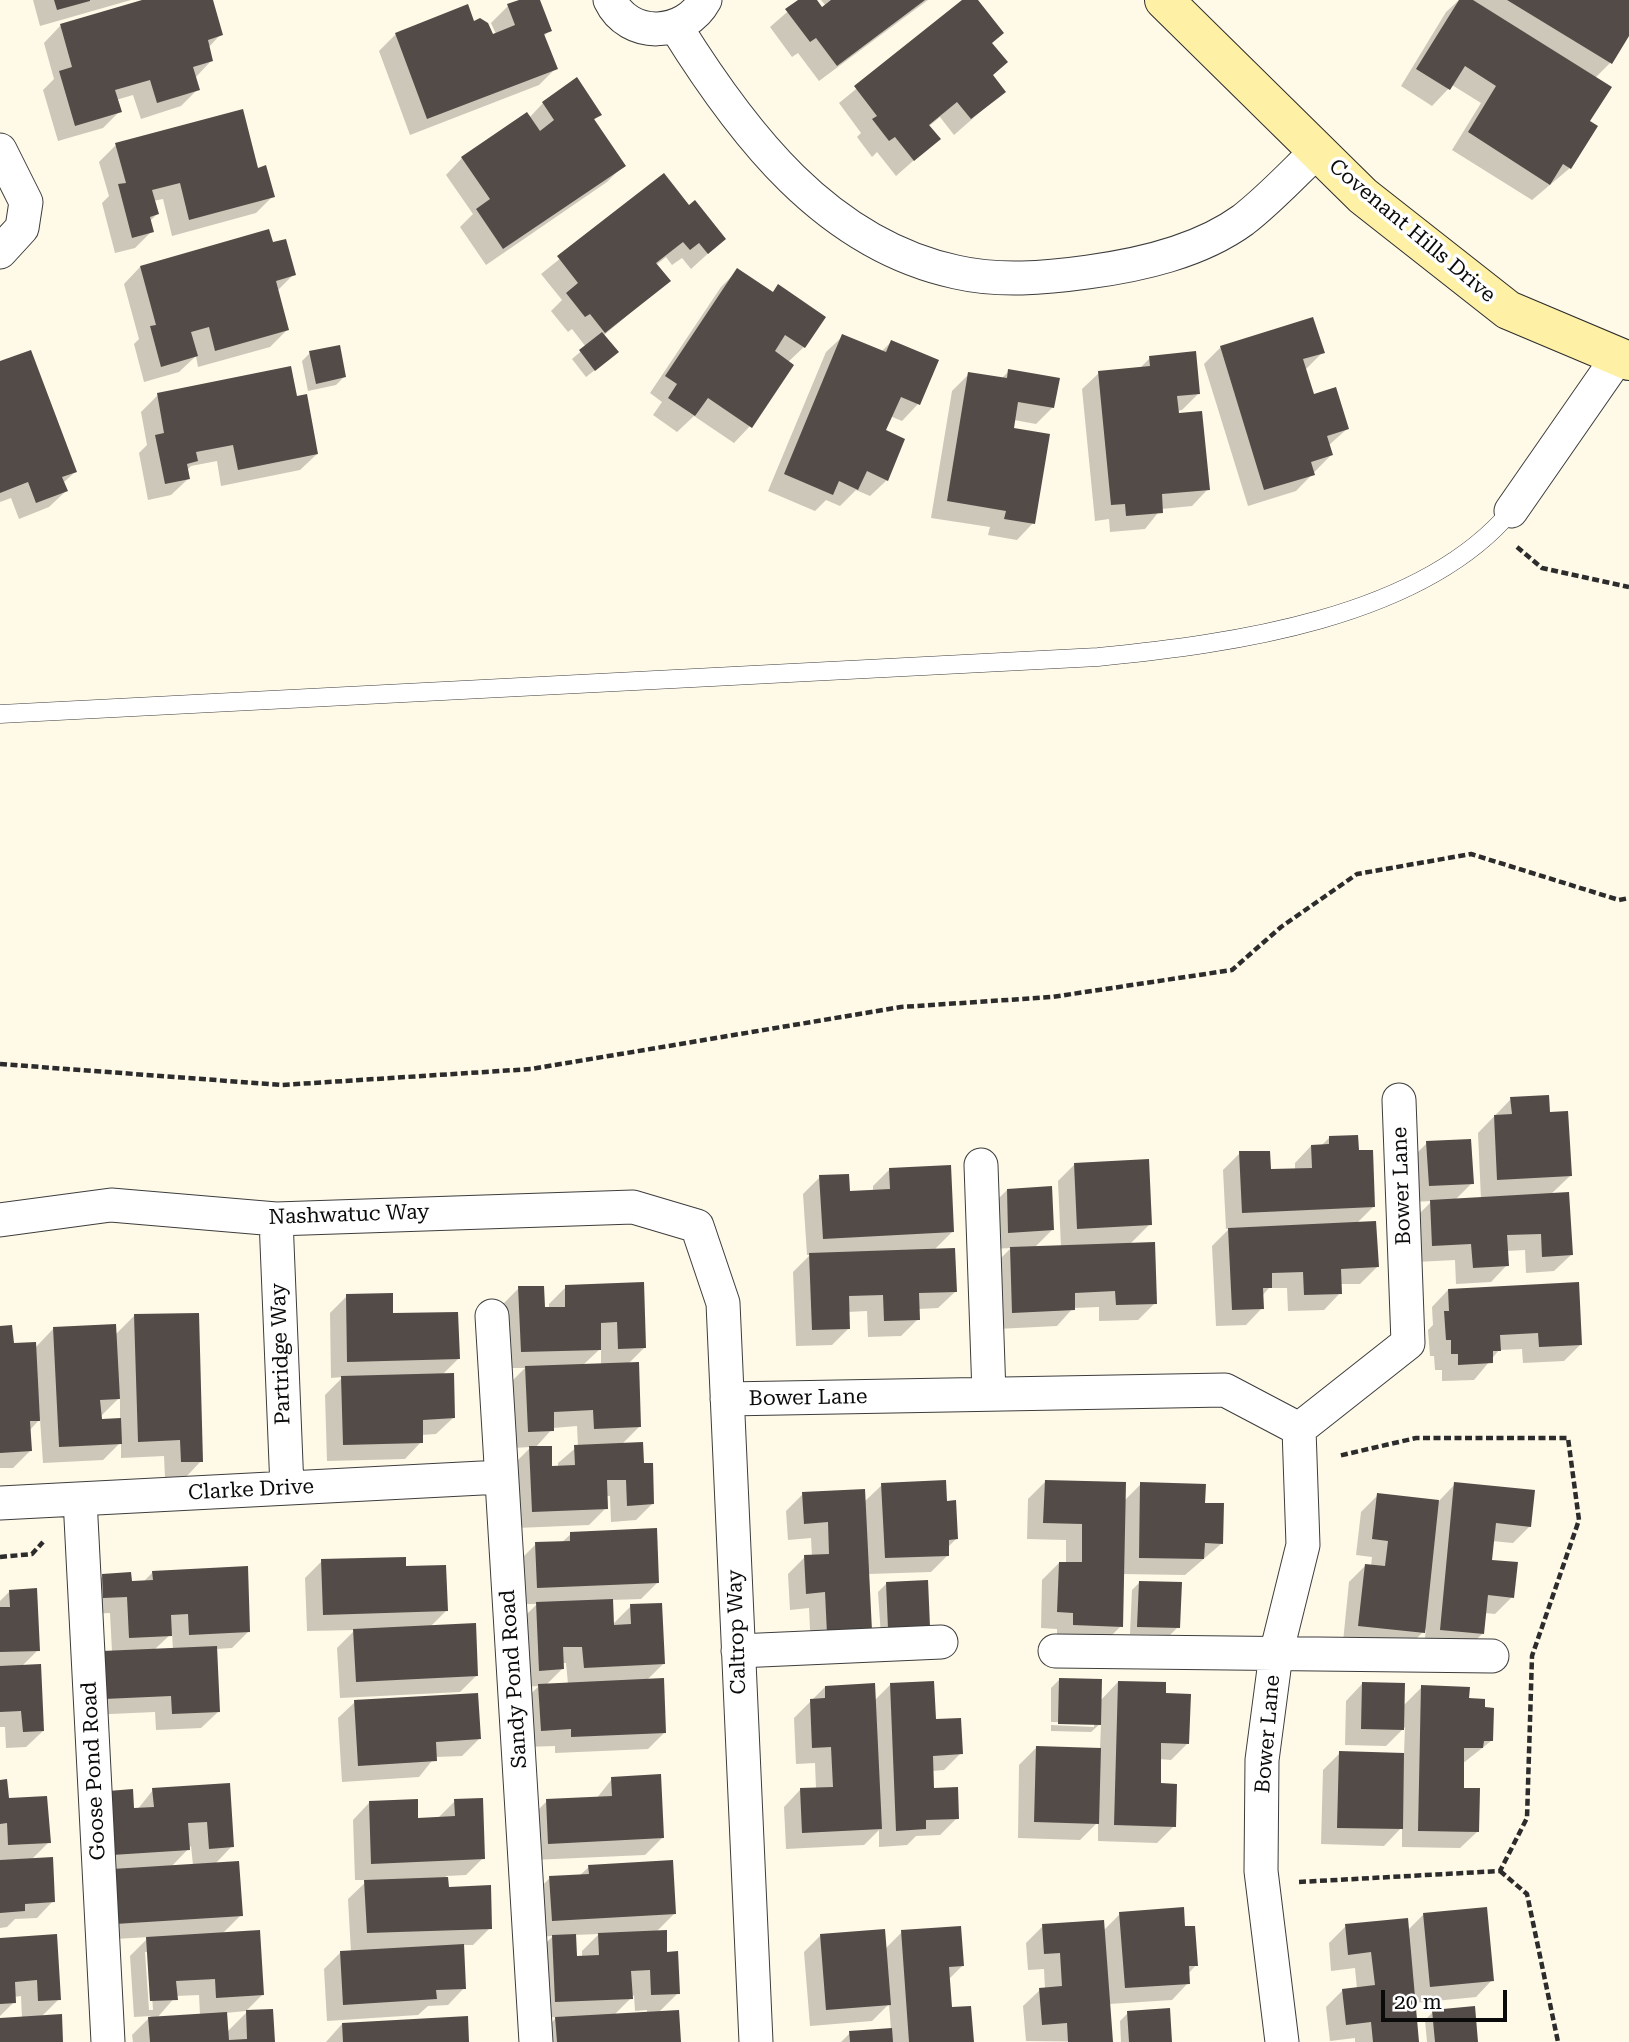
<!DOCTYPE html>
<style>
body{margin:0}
#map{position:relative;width:1629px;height:2042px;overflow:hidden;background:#fff9e8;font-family:"Roboto Serif",serif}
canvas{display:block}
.scale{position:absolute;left:1381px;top:1990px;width:126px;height:32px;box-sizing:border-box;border:4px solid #0a0a0a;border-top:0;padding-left:9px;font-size:21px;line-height:24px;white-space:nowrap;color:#0a0a0a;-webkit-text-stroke:5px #fff;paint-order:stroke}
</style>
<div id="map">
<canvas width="1629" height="2042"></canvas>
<div class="scale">20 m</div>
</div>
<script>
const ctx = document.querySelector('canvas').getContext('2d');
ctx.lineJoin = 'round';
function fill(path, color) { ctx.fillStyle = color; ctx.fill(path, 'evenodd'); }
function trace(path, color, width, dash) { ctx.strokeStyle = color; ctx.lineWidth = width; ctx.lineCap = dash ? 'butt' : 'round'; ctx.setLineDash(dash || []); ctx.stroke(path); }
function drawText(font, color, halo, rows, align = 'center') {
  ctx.font = font + ' "Roboto Serif",serif'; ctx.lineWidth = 7; ctx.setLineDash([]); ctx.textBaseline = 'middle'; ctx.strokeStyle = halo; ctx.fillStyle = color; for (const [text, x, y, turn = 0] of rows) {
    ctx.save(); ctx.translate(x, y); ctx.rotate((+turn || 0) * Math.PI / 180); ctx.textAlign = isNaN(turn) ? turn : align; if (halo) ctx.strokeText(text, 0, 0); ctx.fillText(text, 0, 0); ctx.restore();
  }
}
fill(new Path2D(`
 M33,0H131L40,26Z
 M148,0H211L221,34L208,48L211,61L195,78L198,89L181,106L141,119L133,95L116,100L120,111L103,128L58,141L43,90L54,79L44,43L60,26Z
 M524,0H538L550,30L543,37L556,68L539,85L410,135L379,51L396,34L473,23L492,36L496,34L491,23L508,6Z
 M801,0H815L822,9L826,6L821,0H928L819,81L798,53L792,57L770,27Z
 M965,0H975L991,44V76L1003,92L954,135L940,117L928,127L938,139L896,176L877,152L872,157L857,137L861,133L839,103Z
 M1459,0H1629V32L1610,63L1595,78L1588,122L1595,127L1570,168L1532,200L1452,150L1481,103L1452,85L1432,106L1401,86L1446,12Z
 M543,103L600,114L593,121L623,166L607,182L486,265L460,227L473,214L446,175L462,158L529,118Z
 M116,145L257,170L273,196L256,213L172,236L163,199L153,201L157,214L149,222L152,231L135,248L115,253L102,203L109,196L99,162Z
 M664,175L688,207L724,239L691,269L682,258L672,265L666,257L656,265L668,281L603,336L608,360L586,377L572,359L586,347L572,329L568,332L551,311L562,300L541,274Z
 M272,244L294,274L277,291L287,330L270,347L198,367L196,356L179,372L144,382L134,344L139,339L124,284L140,267Z
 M738,270L772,293L778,287L804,347L788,362L750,426L734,443L694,416L677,432L653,415L662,402L650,393L721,287Z
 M843,336L881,352L891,342L918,404L902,421L890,416L884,431L887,480L870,496L856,490L840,506L826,500L815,511L768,491L826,352Z
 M1221,347L1323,352L1305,370L1313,396L1347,429L1329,445L1331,455L1296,491L1248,506L1204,364Z
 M310,353L344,377L336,385L308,391L302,361Z
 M1150,358L1199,393L1182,410L1177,411L1208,489L1192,506L1161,509L1145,529L1110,532L1109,519L1095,521L1082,389L1099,373L1139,369Z
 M0,363L75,472L63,483L66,491L49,507L19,519L11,498L0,502Z
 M1009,371L1053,407L1036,424L1014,420L1012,430L1033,523L1017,540L988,535L990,527L931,518L952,391L969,374L1001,379Z
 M158,395L296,398L317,454L300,470L221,486L217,461L191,466L186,471L188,479L171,495L148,500L139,453L147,445L141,412Z
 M1511,1099L1549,1114L1570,1176L1550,1195L1571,1255L1554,1271L1526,1273L1525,1250L1507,1251V1265L1491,1282L1456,1284L1455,1260L1416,1262L1414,1219L1432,1201L1412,1202L1410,1160L1427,1143L1472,1183L1454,1201L1481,1199L1478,1133Z
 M1329,1138L1357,1152L1373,1207L1356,1224L1377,1267L1360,1284H1340V1293L1324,1310L1288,1311L1287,1288H1269L1262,1296V1308L1246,1325L1216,1326L1212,1246L1230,1228L1226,1229L1223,1170L1240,1153L1269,1171L1295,1170V1163L1311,1146H1321Z
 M1075,1164L1150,1224L1130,1244L1155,1303L1138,1320L1099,1321V1307L1073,1308L1057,1326L996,1329L994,1265L1011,1248L992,1249L990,1207L1007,1190L1052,1230L1034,1248L1061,1247L1058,1181Z
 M890,1169L952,1232L933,1251L955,1292L938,1308L918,1309V1319L901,1336L868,1337L867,1311L848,1312L849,1328L832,1345L796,1346L793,1272L810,1255H807L803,1194L820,1177L848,1193L873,1192V1186Z
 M643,1284L645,1347L628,1364L639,1427L622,1444L653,1503L636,1520L611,1522L610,1496H606V1508L589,1525L516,1528L513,1465L531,1447L512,1448L509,1384L525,1368H504L502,1305L519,1288L544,1309H549V1304L566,1287ZM601,1348V1365H583ZM577,1426L578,1446L558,1463V1468H550L535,1448L553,1428Z
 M1448,1290L1581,1344L1564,1361L1523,1363L1522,1349L1499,1350L1474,1380L1442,1381V1370H1435L1434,1356H1430L1428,1330L1433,1325L1432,1307Z
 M347,1296L392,1315L458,1359L442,1375L453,1418L436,1434L421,1435V1442L405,1459L327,1461L325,1395L343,1377L331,1378L330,1313Z
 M134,1316L201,1461L185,1478H165L164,1456L121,1458V1442L103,1460L43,1463L40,1419L29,1431L30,1451L13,1468H0V1327L12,1345L35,1348L54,1328L115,1335ZM120,1397V1420H100L102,1415Z
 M1045,1482L1124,1501L1141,1484L1203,1505L1221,1544L1185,1575L1122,1574L1121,1626L1104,1643L1057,1641V1629L1041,1628L1042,1580L1059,1563L1066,1564V1540L1027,1539L1028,1499Z
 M1455,1484L1530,1526L1513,1543L1492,1541L1491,1561L1512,1597L1495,1614L1485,1613L1483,1633L1466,1650L1424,1646L1426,1629L1406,1649L1343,1642L1349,1582L1366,1565L1371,1566L1372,1557L1356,1555L1361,1512L1378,1495L1438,1502Z
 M882,1485L945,1502L956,1539L947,1548L948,1555L931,1572L868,1574L871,1631L811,1650L809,1608L790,1610L788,1574L805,1557H812L811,1538L788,1540L786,1511L803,1494L864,1502Z
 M571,1534L658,1582L641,1599L611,1600L613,1624L631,1606L663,1664L646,1681L665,1732L648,1749L555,1753V1746L525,1747L522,1702L539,1686L523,1687L520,1621L537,1604H521L519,1561L536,1544L561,1543ZM562,1663H566L568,1684L546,1685L563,1668Z
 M322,1561L404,1568L446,1611L430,1627L477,1675L460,1692L340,1698L337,1648L355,1630L307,1631L305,1578Z
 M153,1572L249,1631L232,1648L215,1649L218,1712L201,1728L156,1730L155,1712L88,1715L112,1652L110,1613L87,1614L86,1592L103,1576L130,1583L143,1582ZM172,1633L173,1650H154Z
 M1140,1582L1178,1627L1170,1635L1130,1634L1132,1590Z
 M886,1584L928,1626L881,1636L878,1592Z
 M10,1591L38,1650L22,1666L43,1731L26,1747L6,1748L5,1727H0V1601Z
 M1059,1680L1100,1701L1118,1682L1164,1695L1188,1743L1171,1760L1159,1759V1785L1174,1826L1157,1843L1098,1841V1822L1080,1840L1018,1838L1019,1765L1036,1748L1100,1750L1101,1723L1091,1732L1051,1731V1725L1094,1727V1723L1051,1722V1688Z
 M891,1684L934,1720L961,1753L944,1770L932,1771L933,1790L957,1818L940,1835L916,1836L907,1845L879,1847V1830L864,1845L786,1849L784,1807L800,1790L816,1789L815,1763L796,1764L794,1718L825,1687L874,1701Z
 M1362,1684L1403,1706L1422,1687L1467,1700L1491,1741L1462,1764V1790L1477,1832L1460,1848L1402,1847V1827L1384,1846L1321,1844L1323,1770L1340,1753L1404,1754L1405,1727L1386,1746L1345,1745L1346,1701Z
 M355,1702L479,1739L462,1756L435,1757L419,1777L342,1782L338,1718Z
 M612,1779L662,1838L645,1855L532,1860L530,1818L547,1801L596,1799Z
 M0,1781L7,1800L49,1842L31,1860L53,1901L37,1918L15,1919L7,1927L0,1928Z
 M228,1785L232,1846L215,1864L241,1915L222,1934L263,1994L246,2011L225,2013L227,2032L247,2012L273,2042H133L132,2035L151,2016L134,2017L130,1956L149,1937L99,1940L96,1871L132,1810H137L153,1790ZM191,1846L193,1865L171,1867ZM145,1952H149L153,2010H149ZM199,1995L200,2015L157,2018L176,1996Z
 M455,1801L483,1858L466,1875L446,1876L447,1888L490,1928L473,1945H463L464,1988L448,2005L428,2006L418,2015L327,2021L324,1969L341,1952H351L348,1899L368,1880H355L353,1820L369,1803L417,1820L438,1818Z
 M589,1867L674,1914L656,1932L678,1993L658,2013L679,2042H540L539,2035L557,2017L538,2018L536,1953L553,1936L536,1937L533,1894L550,1878L579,1876ZM599,1934L582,1951V1958H575L574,1935ZM634,1995L635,2011L647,2010V2014L614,2015Z
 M1120,1914L1184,1928L1196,1965L1188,1974V1983L1172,2000L1109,2004L1112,2042L1026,2041L1023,2006L1040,1990L1045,1989L1044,1969L1028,1970L1026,1943L1043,1926L1103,1931Z
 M1423,1915L1492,1980L1476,1997L1414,2003L1417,2042H1355V2038L1330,2041L1326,2007L1343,1990L1357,1989L1355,1968L1331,1971L1329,1943L1346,1926L1407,1931Z
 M902,1932L962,1966L948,1980L950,2009L972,2042H841L850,2033L891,2030L889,2004L872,2021L810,2026L804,1952L821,1935L885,1949Z
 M0,1940L59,1999L41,2017L62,2042H0V2020L22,2019L21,1996L14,1997V2002L0,2016Z
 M1433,2012L1477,2042H1427L1425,2020Z
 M1128,2013L1170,2042H1121L1120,2021Z
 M342,2024L467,2042H326Z`), '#0003');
fill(new Path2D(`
 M54,0H90V1L57,10Z
 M142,0H213L223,35L208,40L213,61L193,67L200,90L157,103L150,80L115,90L122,112L75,126L59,71L72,67L60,24Z
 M519,0H540L552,31L544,34L558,69L427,119L395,33L468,4L474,21L480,18L488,23L493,34L515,25L507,4Z
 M798,0H817L822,7L831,0H925L837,66L816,38L810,42L785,9Z
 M962,0H978L1004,33L992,43L1008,62L993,75L1006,92L971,119L957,102L929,125L941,139L914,161L895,137L889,141L872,119L877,116L854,86Z
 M1459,0H1473L1612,87L1590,121L1598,126L1571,169L1563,164L1550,185L1468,132L1496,86L1465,66L1450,90L1416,69Z
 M1507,0H1629V36L1612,64Z
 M577,77L602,115L594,119L626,166L503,249L476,209L490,199L461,157L527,112L540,131L554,120L542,102Z
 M243,109L258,168L266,165L275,197L189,220L180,183L152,190L159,214L150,217L154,232L132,238L118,184L126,183L115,143Z
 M664,173L689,205L695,200L726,239L708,254L699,243L690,250L683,242L656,263L671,281L605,333L590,314L585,317L566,293L578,283L557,256Z
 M269,229L273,242L286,239L296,275L276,281L289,330L215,351L209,327L191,332L198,356L161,367L150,326L156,325L140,266Z
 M737,268L773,292L778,284L826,317L805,348L785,335L775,351L794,365L752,428L708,398L695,416L668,398L677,384L665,376Z
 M1313,317L1325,353L1303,359L1314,394L1336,387L1349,429L1327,436L1333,455L1311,462L1315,475L1264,490L1220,346Z
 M602,332L619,352L595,371L579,350Z
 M842,334L886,352L891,340L939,360L920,405L901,397L886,430L905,439L888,481L867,471L858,490L839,481L833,495L784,474Z
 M340,345L346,377L316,384L309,351Z
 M31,350L77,472L62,477L68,491L36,503L28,482L0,493V361Z
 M1196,351L1200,394L1177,396L1179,413L1202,411L1210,490L1162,494L1163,513L1126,516L1125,504L1111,505L1098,371L1150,366L1149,356Z
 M291,366L297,396L307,394L318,454L238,470L233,445L196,452L198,461L187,464L190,479L165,484L155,435L164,433L157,393Z
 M1008,369L1060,378L1054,408L1018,402L1014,428L1050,434L1035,524L1004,519L1006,511L947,501L968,372L1007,378Z
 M1549,1095L1550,1112L1568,1111L1572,1176L1497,1180L1494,1115L1512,1114L1510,1097Z
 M1358,1135L1359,1150H1373L1375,1207L1242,1213L1239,1151H1270L1271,1169L1312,1168L1311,1145L1329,1144V1136Z
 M1471,1139L1474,1184L1429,1186L1426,1141Z
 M1149,1159L1152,1225L1077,1229L1074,1163Z
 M951,1165L954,1232L823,1239L819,1175L849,1174L850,1191L890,1189L889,1168Z
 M1052,1186L1054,1230L1008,1233L1007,1189Z
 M1569,1192L1573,1255L1542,1257L1541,1234L1507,1235L1509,1266L1473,1268L1471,1244L1432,1246L1430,1200Z
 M1376,1221L1379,1267L1341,1269L1342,1294L1304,1295L1303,1272L1272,1273V1288H1263L1264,1309L1232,1310L1228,1228Z
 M1155,1242L1157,1304L1116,1305L1115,1291L1075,1293V1310L1012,1313L1010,1247Z
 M955,1248L957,1292L919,1293L920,1320L884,1321L883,1295L849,1296L850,1329L812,1330L809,1253Z
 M644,1282L646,1348L618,1349L617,1322L601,1323V1350L521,1352L518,1286H544L545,1307H565V1285Z
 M1579,1282L1582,1345L1539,1347L1538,1333L1500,1335L1501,1351H1493V1363L1458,1365V1354H1451V1340H1446L1444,1311H1449L1448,1289Z
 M393,1293V1313L458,1312L460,1359L347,1362L346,1294Z
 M199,1313L203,1462H181L180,1440L138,1442L134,1314Z
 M116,1324L120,1399L100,1400L102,1419L121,1418L122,1444L59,1447L53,1327Z
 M12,1325L14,1343L36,1342L40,1421H30L32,1451L0,1453V1326Z
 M639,1362L641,1427L594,1429L593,1410L554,1412V1431L528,1432L525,1366Z
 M454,1373L455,1418L423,1420V1443L343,1445L341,1376Z
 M643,1442L644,1463H653L654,1504L627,1506L626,1480H607L608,1509L532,1512L529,1446H552V1466L575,1465L574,1445Z
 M946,1480L947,1501L956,1500L958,1539L949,1540V1556L885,1558L881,1483Z
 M1045,1480L1126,1482L1123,1627L1073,1625V1613L1057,1612L1059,1562H1082V1524L1043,1523Z
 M1140,1482L1206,1484L1205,1503H1224L1223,1544L1205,1543L1204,1559L1139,1558Z
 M1454,1482L1535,1490L1531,1527L1496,1523L1492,1560L1518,1562L1514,1598L1488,1595L1484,1634L1440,1630Z
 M865,1489L872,1631L827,1634L825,1592L806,1594L804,1555L829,1554L828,1522L804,1524L802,1492Z
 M1377,1493L1439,1500L1425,1633L1358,1626L1365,1564L1385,1566L1388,1541L1372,1539Z
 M657,1528L659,1583L537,1588L535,1542L570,1541V1532Z
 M406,1557V1566L446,1565L448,1611L323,1615L321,1559Z
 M248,1566L250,1632L189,1635L188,1614L171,1615L172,1636L129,1638L127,1597L103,1598L102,1574L131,1572L132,1581L153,1580L152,1571Z
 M928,1580L930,1627L888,1629L886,1582Z
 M1139,1581L1182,1582L1180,1628L1137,1627Z
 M37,1588L40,1651L0,1652V1607H10L9,1590Z
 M613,1599L614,1625L631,1624L630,1604L662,1603L665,1664L584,1668L582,1647H563L564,1669L539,1671L536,1602Z
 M476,1623L478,1676L356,1682L353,1629Z
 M217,1646L220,1712L172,1714L171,1696L104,1699L102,1651Z
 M41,1664L44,1731L23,1732L21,1711L0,1712V1666Z
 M664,1678L666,1733L571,1737V1729L541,1731L538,1684Z
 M1059,1678L1102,1679L1101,1725L1058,1724Z
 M934,1681L936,1719L961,1718L963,1754L933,1756L934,1788L958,1787L959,1819L926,1820V1829L896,1831L890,1683Z
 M1118,1681L1166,1682V1693L1191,1694L1189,1744L1161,1743V1783L1177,1784L1176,1827L1114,1825Z
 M1362,1682L1405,1683L1404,1730L1361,1729Z
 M875,1683L882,1829L802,1833L800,1788L833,1787L831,1747L812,1748L810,1699L825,1698V1686Z
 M1421,1685L1470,1687L1469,1698L1485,1699V1707L1494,1708L1493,1741H1484L1483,1748H1464V1788H1480L1479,1832L1418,1831Z
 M478,1693L481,1739L436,1742L437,1761L358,1766L354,1700Z
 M1036,1746L1101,1748L1099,1824L1034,1822Z
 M1339,1751L1404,1753L1403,1829L1337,1828Z
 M661,1774L664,1838L548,1844L546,1799L612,1796L611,1777Z
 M7,1779L9,1798L47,1796L51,1843L8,1845L7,1823L0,1824V1780Z
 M230,1783L234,1847L209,1849L207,1822L188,1823L190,1850L112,1855L108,1791L133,1789L134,1808L154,1807L152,1788Z
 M483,1798L485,1859L371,1864L369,1801L418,1799V1818L455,1816L454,1799Z
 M53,1857L55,1902L25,1904V1911L0,1913V1860Z
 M673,1860L676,1914L552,1921L549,1876L589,1874L588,1865Z
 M239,1861L243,1916L115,1924L112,1869Z
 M448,1877L449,1887L491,1885L492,1929L367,1933L364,1880Z
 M1184,1907L1185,1926H1195L1198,1966H1189L1190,1984L1125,1988L1119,1912Z
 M1487,1907L1494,1981L1430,1987L1423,1913Z
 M1408,1918L1419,2042H1373L1371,2022L1346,2025L1342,1989L1375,1985L1371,1952L1348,1955L1345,1924Z
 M1104,1920L1113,2042H1068L1067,2023L1042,2025L1039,1988L1062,1986L1060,1953L1044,1954L1042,1924Z
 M961,1926L964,1966L949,1967L952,2007L971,2006L974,2042H909L901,1930Z
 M885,1929L891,2005L826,2010L820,1934Z
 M260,1930L264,1995L216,1998L215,1979L176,1981L178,2000L150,2001L146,1937Z
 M667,1930V1952L678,1951L680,1994L651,1995L650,1970L631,1971L633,1999L555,2002L552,1935L576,1934L577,1956L599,1955L598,1933Z
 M57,1934L61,2000L38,2001L37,1980L15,1982L16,2003L0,2004V1938Z
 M464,1944L466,1989L436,1990L437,1999L343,2005L340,1951Z
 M1475,2006L1478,2042H1435L1432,2010Z
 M1170,2008L1172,2042H1129L1127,2011Z
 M273,2009L275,2042H150L148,2017L227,2012L229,2040L247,2039L246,2010Z
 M679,2010L681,2042H557L555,2017Z
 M62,2014L63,2042H0V2018Z
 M468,2016L469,2042H343L342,2023Z
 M892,2028L893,2042H850L849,2031Z`), '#534b47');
const lane = new Path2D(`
 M0,714L1098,657C1230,644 1420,619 1511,511`);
const street = new Path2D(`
 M610,0C629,40 685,37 705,0
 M676,27C742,133 826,244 956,272C999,282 1045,278 1088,272C1140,265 1199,252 1243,220C1269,200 1293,174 1317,151
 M0,150L26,202L22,228L0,252
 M1511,511L1618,357
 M981,1165L989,1394
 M276,1219L287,1488
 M0,1220L111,1205L276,1219L633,1207L697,1226L723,1303L756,2042
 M492,1316L536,2042
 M727,1399L1225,1390L1299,1429L1303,1545L1276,1654L1262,1760L1261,1871L1282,2042
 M1299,1429L1408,1343L1399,1100
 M80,1499L108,2042
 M0,1503L501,1477
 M738,1651L941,1642
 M1055,1651L1492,1656`);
const secondary = new Path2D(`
 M1164,0L1363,196L1508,310L1629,361`);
trace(lane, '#3d3d3d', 19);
trace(street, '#3d3d3d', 35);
trace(secondary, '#2c2c2c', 40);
trace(new Path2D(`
 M1517,547L1542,568L1629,587
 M0,1064L282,1085L531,1069L901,1007L1052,997L1232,970L1281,927L1357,874L1471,854L1619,900L1629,898
 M0,1557L32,1554L43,1542
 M1500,1871L1527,1894L1558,2042
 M1299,1882L1500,1871L1527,1818L1532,1656L1579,1520L1568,1438H1416L1338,1456`), '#2c2c2c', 4.5, [7, 3.5]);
trace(lane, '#fff', 18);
trace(street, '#fff', 33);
trace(secondary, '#fef0a4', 38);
drawText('21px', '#0a0a0a', '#fff', [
 ["Covenant Hills Drive",1412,231,40],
 ["Bower Lane",1402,1186,-92],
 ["Nashwatuc Way",349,1215,-2],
 ["Partridge Way",281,1354,-92],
 ["Bower Lane",808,1398,-1],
 ["Clarke Drive",251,1490,-3],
 ["Caltrop Way",737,1632,-92],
 ["Sandy Pond Road",514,1679,-94],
 ["Bower Lane",1268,1734,-85],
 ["Goose Pond Road",94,1771,-93]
]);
</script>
